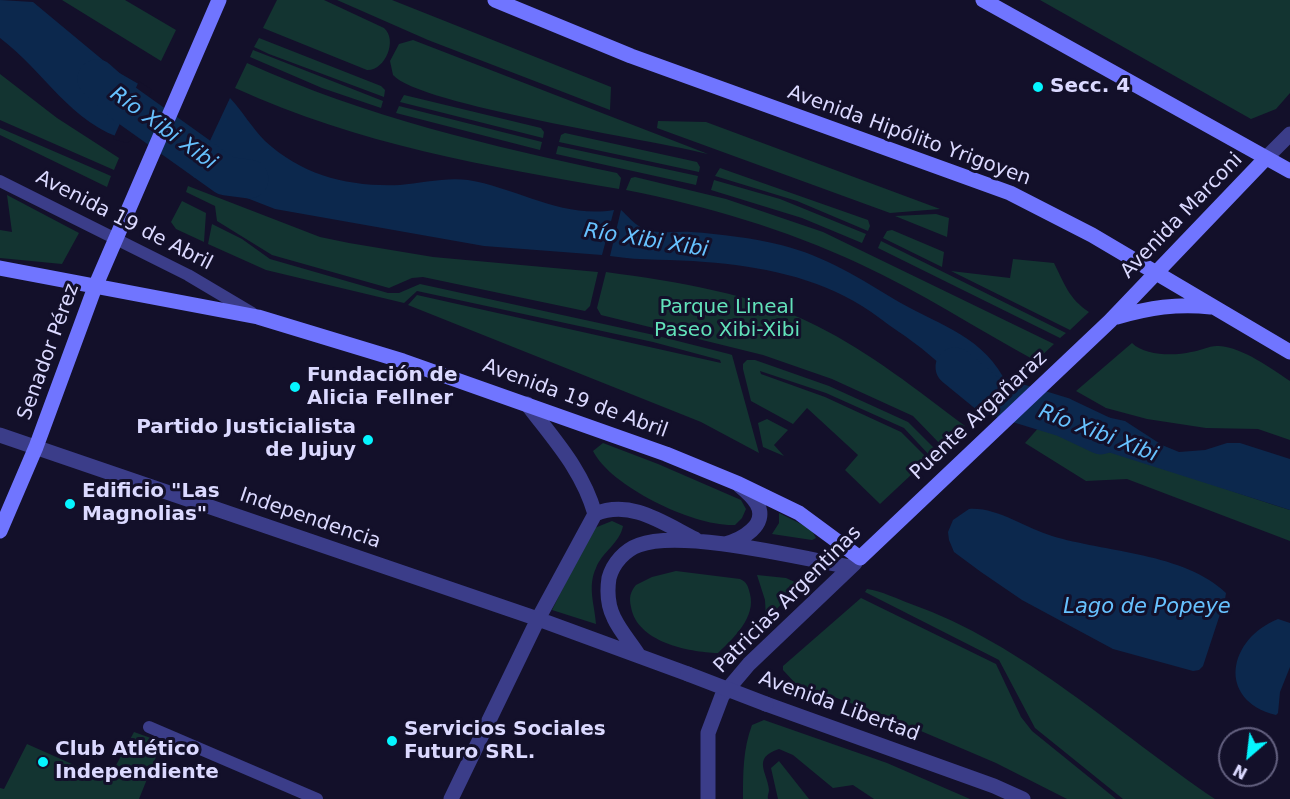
<!DOCTYPE html>
<meta charset="utf-8">
<style>
body{margin:0}
#map{position:relative;width:1290px;height:799px;overflow:hidden;background:#13102a;font-family:"DejaVu Sans",sans-serif}
canvas{display:block}
.north{position:absolute;left:1218px;top:727px;width:60px;height:60px;box-sizing:border-box;background:#13102a;border:2px solid #63607f;border-radius:50%;rotate:208deg;font-size:16px;font-weight:700;line-height:24px;text-align:center;color:#dbd9ff}
.north::after{content:'';display:block;margin:auto;width:21px;height:27px;background:#05f5ff;clip-path:polygon(50% 0,100% 100%,50% 72%,0 100%)}
</style>
<div id="map">
<canvas width="1290" height="799"></canvas>
<div class="north">N</div>
</div>
<script>
const ctx = document.querySelector('canvas').getContext('2d');
ctx.lineJoin = 'round';
function fill(path, color) { ctx.fillStyle = color; ctx.fill(path, 'evenodd'); }
function trace(path, color, width, dash) { ctx.strokeStyle = color; ctx.lineWidth = width; ctx.lineCap = dash ? 'butt' : 'round'; ctx.setLineDash(dash || []); ctx.stroke(path); }
function drawText(font, color, halo, rows, align = 'center') {
  ctx.font = font + ' "DejaVu Sans",sans-serif'; ctx.lineWidth = 6; ctx.setLineDash([]); ctx.textBaseline = 'middle'; ctx.strokeStyle = halo; ctx.fillStyle = color; for (const [text, x, y, turn = 0] of rows) {
    ctx.save(); ctx.translate(x, y); ctx.rotate((+turn || 0) * Math.PI / 180); ctx.textAlign = isNaN(turn) ? turn : align; if (halo) ctx.strokeText(text, 0, 0); ctx.fillText(text, 0, 0); ctx.restore();
  }
}
fill(new Path2D(`
 M62,0H125L176,30L161,61Z
 M277,0H324L384,28C398,40 385,71 367,70L263,28Z
 M337,0H392L611,87L610,110L428,40Z
 M1040,0H1290V93L1276,109L1251,119Z
 M259,38L381,86L385,90L384,97L269,54L254,47Z
 M413,40L708,154C654,140 419,105 393,75L390,61L399,44Z
 M253,50L383,101L381,108L322,88L250,57Z
 M247,63C366,117 490,146 617,173L621,178L619,189C485,166 360,145 235,88Z
 M0,74L57,118L119,158L114,170L0,120Z
 M404,95L541,128L544,132L543,138L400,102Z
 M399,106L542,142L540,150L396,113Z
 M658,121L706,122L940,209L890,213L657,128Z
 M0,128L111,176L107,187L0,135Z
 M565,133L697,162L700,167L699,172L559,142L561,135Z
 M558,146L698,176L696,185L556,154Z
 M720,168L868,220L870,226L868,231L797,201L715,176Z
 M635,177L726,199L823,232L1054,344L1036,361C977,329 921,292 860,264C785,229 707,206 626,190L631,178Z
 M714,180L780,199L866,234L862,243L802,218L711,190Z
 M188,186L320,237L349,243L433,257L598,272L590,306L585,311L423,277L412,278L389,288L272,255L217,221L215,206L186,192Z
 M7,195L79,233L62,264L0,258V230L12,232Z
 M182,201L206,213L204,242L176,229L171,222Z
 M936,214L949,218L947,237L895,216Z
 M212,224L242,239L270,259L388,293H399L420,284L654,335L729,354L732,355L759,453L701,422L408,305L417,295L721,363L720,360L653,342L417,291L404,303L266,270L208,244Z
 M892,230L944,252L942,267L883,238L887,231Z
 M881,241L1066,333L1060,338L878,248Z
 M1013,259L1054,263C1064,283 1069,299 1089,312L1070,330L951,271L1010,278Z
 M606,272C678,282 752,293 817,326C871,353 917,390 965,426L942,446L913,416L832,379L763,355L601,315L597,308Z
 M1132,343C1145,356 1175,356 1191,352C1200,351 1210,345 1219,346C1244,348 1270,368 1290,381V440L1258,429L1206,428L1147,419L1106,408L1076,391Z
 M747,360H755L829,386L908,422L937,451L931,457L904,428L826,393L760,371L761,374L825,397L901,432L928,459L880,504L845,470L858,455L807,408L793,424L751,401L743,369V364Z
 M767,419L788,430L774,445L784,456L763,447L758,423Z
 M1041,425C1074,444 1109,451 1145,462C1194,477 1241,495 1290,510V541L1127,479L1086,481L1025,443Z
 M603,443L658,464L741,500L746,509L742,518L735,525C695,527 611,487 593,451Z
 M779,513L811,529L816,538L812,540L772,534L779,523Z
 M612,521L623,526C620,543 602,552 596,568C587,587 595,606 596,624L552,610L592,529Z
 M676,571L740,579C747,582 748,586 750,594C756,617 734,638 718,653C688,652 637,642 631,607C629,598 630,592 636,585L652,577Z
 M757,575L786,578L797,583L793,592L768,618L766,619L765,600Z
 M867,589C882,591 897,599 911,604C1024,644 1116,732 1215,799H1123L1035,728L999,660L865,592Z
 M861,598L996,664L1021,717L1032,731L1116,799H1067L996,763L881,714L795,683L783,670V666Z
 M764,720L887,763L970,799H874L853,785L833,788L793,755L779,749C751,758 768,773 769,790C769,793 767,796 768,799H743C743,773 743,749 752,725Z
 M134,732L162,742L139,799H0V788L4,789L27,744L108,780Z
 M779,761L809,799H778L771,768Z`), '#133431');
fill(new Path2D(`
 M0,0L33,2L116,71L149,90L127,140C71,124 44,71 0,38Z
 M230,98C243,112 252,128 265,141C303,176 349,187 400,185C421,183 447,177 468,180C517,188 563,219 614,210L602,255L484,246L275,209L193,177Z
 M621,210C628,216 633,223 642,228C658,235 674,231 691,232C721,234 752,238 781,245C825,256 861,279 899,302C943,327 984,336 1008,386L980,412C962,381 929,352 899,332C887,324 875,314 862,306C816,277 759,266 705,262C673,259 642,261 610,256Z
 M1060,407L1125,421L1162,445L1179,452L1205,450L1227,443H1240L1290,459V510L1064,438L1041,425Z
 M969,509C997,507 1025,528 1052,536C1104,552 1185,553 1226,593L1225,599L1203,666L1199,670L1193,671L1113,649L1022,600L981,572L954,552L949,540L948,532L953,520Z
 M1278,619L1290,623V667L1280,692L1278,713L1276,715C1216,700 1228,639 1278,619Z`), '#0c284d');
fill(new Path2D(`
 M139,81L152,90L130,141L127,143L113,139Z`), '#13102a');
trace(new Path2D(`
 M97,79L125,104L226,176L249,179
 M955,367L988,394L1063,417L1101,435`), '#0c284d', 39);
trace(new Path2D(`
 M0,181L188,275L252,313
 M149,727L317,799`), '#3b3d89', 12);
trace(new Path2D(`
 M527,404C554,440 582,469 595,514
 M0,435L538,619L688,674
 M595,514C631,499 663,523 695,539
 M725,544C741,540 769,525 757,504C753,497 746,491 740,486
 M639,656C631,643 620,631 614,618C608,606 607,591 609,578C613,563 625,550 639,545C682,529 801,558 850,567
 M766,704L994,786L1023,799
 M451,799L538,619L595,514
 M708,799V733L722,696L749,664L855,563`), '#3b3d89', 15);
trace(new Path2D(`
 M1266,158L1290,134`), '#3b3d89', 15);
trace(new Path2D(`
 M495,0L631,56L1010,193L1092,235L1290,352
 M983,0L1290,171
 M0,268L258,317L403,361L666,454L739,484L799,513L860,558L1110,321L1266,158
 M1117,317C1149,308 1177,303 1211,307
 M0,531L36,447L95,287L219,0`), '#7075ff', 15);
trace(new Path2D(`
 M688,674L766,704`), '#3b3d89', 15);
for (const [x, y, r, color] of [
 [1038,87,6,"#05f5ff"],
 [295,387,6,"#05f5ff"],
 [368,440,6,"#05f5ff"],
 [70,504,6,"#05f5ff"],
 [392,741,6,"#05f5ff"],
 [43,762,6,"#05f5ff"]
]) { const dot = new Path2D(); dot.arc(x, y, r, 0, 2 * Math.PI); ctx.fillStyle = color; ctx.fill(dot); trace(dot, '#13102a', 2); }
drawText('bold 20px', '#dbd9ff', '#13102a', [
 ["Secc. 4",1050,87],
 ["Fundación de",307,376],
 ["Alicia Fellner",307,399],
 ["Partido Justicialista",356,428,"right"],
 ["de Jujuy",356,451,"right"],
 ["Edificio \"Las",82,492],
 ["Magnolias\"",82,515],
 ["Servicios Sociales",404,730],
 ["Futuro SRL.",404,753],
 ["Club Atlético",55,750],
 ["Independiente",55,773]
], 'left');
drawText('20px', '#dbd9ff', '#13102a', [
 ["Avenida Hipólito Yrigoyen",909,136,20],
 ["Avenida Marconi",1182,216,-46],
 ["Avenida 19 de Abril",124,221,27],
 ["Senador Pérez",49,352,-70],
 ["Avenida 19 de Abril",575,399,20],
 ["Puente Argañaraz",979,416,-43],
 ["Independencia",310,519,19],
 ["Patricias Argentinas",788,600,-45],
 ["Avenida Libertad",839,707,20]
]);
drawText('20px', '#62e2ba', '#13102a', [
 ["Parque Lineal",727,308],
 ["Paseo Xibi-Xibi",727,331]
]);
drawText('italic 21px', '#67c2ff', '#13102a', [
 ["Río Xibi Xibi",163,129,36],
 ["Río Xibi Xibi",646,241,9],
 ["Río Xibi Xibi",1098,434,21],
 ["Lago de Popeye",1147,608]
]);
</script>
